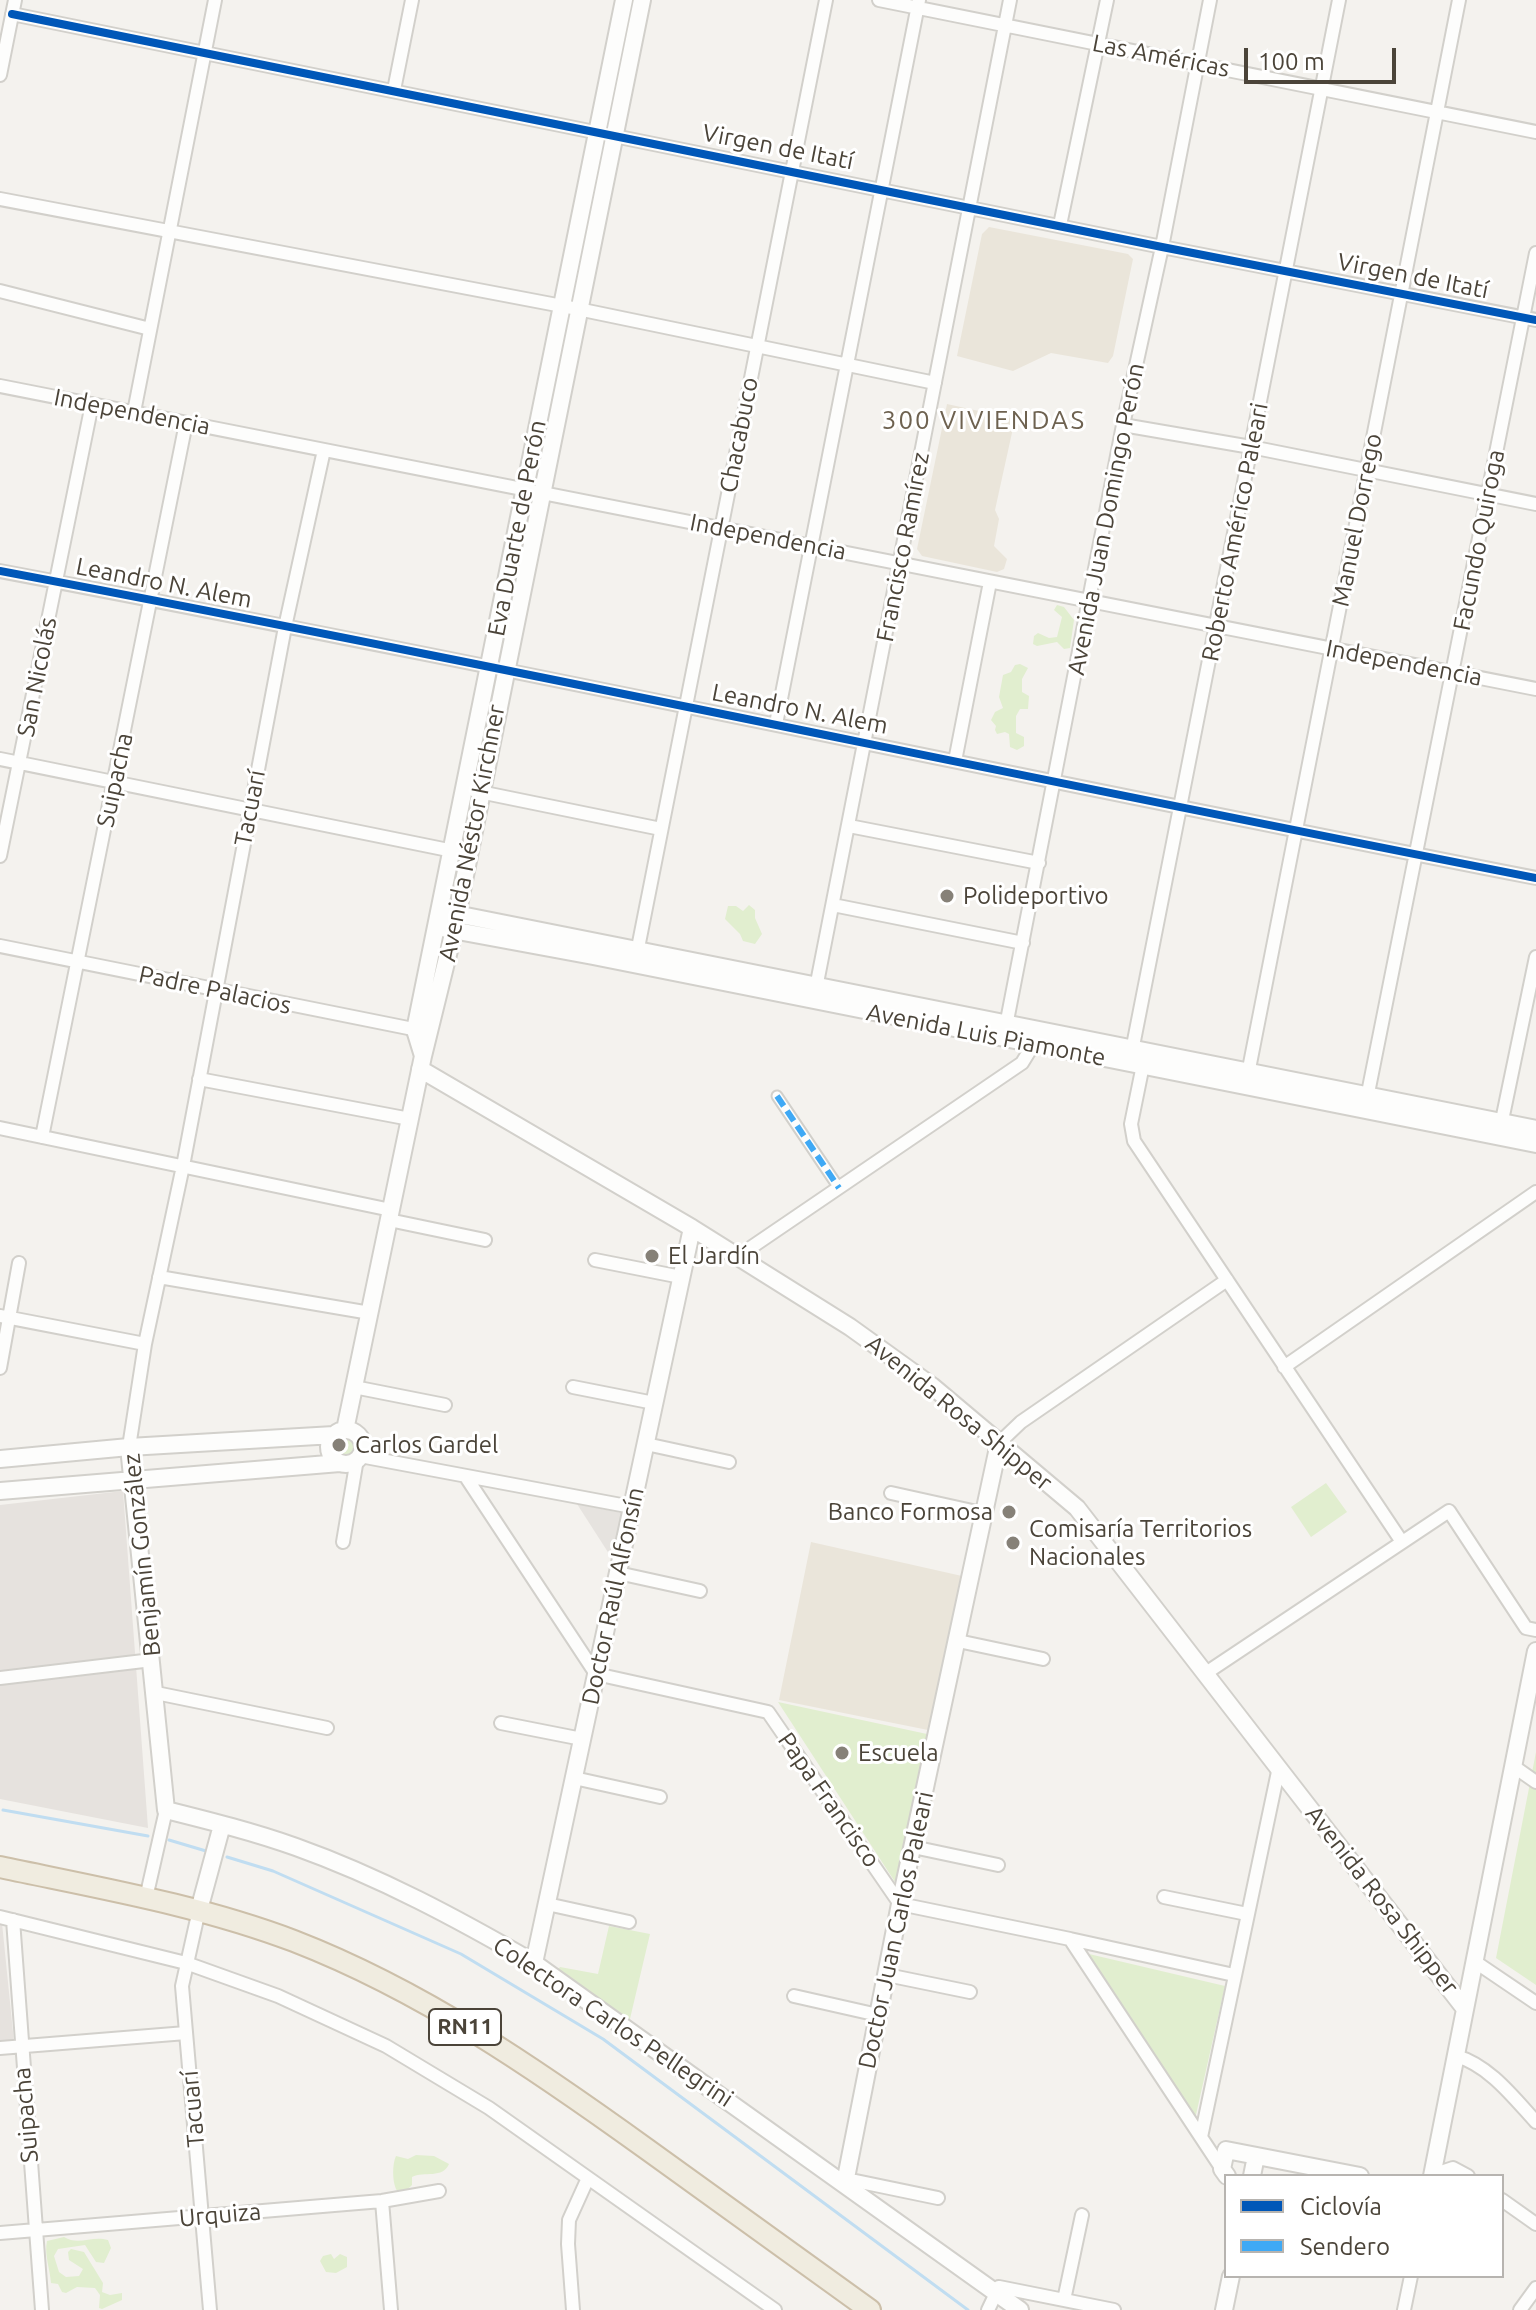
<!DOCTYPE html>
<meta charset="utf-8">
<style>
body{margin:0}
#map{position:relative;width:1536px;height:2310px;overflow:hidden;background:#f4f2ee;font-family:Ubuntu,sans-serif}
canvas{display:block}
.legend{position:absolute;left:1224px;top:2174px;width:280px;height:104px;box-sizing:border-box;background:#fff;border:2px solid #b7b4b0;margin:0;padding:10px 14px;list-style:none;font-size:24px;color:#4b4439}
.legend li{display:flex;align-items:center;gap:16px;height:40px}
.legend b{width:40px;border:2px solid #b7b4b0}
.scale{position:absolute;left:1244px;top:48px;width:152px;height:36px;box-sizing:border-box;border:4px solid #4b4439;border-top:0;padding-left:10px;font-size:24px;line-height:28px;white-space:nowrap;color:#4b4439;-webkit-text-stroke:6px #fff;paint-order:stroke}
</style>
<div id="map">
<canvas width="1536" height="2310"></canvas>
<ul class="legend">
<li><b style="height:10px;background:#0057b8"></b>Ciclovía</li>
<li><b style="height:10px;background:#3fa9f5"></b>Sendero</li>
</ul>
<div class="scale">100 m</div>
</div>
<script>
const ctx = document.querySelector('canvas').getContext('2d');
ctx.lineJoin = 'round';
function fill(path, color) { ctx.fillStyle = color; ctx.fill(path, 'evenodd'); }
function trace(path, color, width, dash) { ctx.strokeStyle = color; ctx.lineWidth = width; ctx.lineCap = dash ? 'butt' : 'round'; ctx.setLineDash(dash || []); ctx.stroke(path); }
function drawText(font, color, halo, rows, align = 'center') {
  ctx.font = font + ' Ubuntu,sans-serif'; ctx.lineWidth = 6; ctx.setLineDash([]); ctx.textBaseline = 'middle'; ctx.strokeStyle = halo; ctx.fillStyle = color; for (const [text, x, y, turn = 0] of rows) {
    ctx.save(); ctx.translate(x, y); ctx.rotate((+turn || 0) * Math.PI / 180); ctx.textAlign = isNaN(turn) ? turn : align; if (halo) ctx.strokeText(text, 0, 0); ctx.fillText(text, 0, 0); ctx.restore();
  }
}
fill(new Path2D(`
 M123,1491L148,1828L0,1799V1505Z
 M0,1922L2,1923L14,2042L0,2043Z`), '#e6e2de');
fill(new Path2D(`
 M989,227L1128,254L1133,259L1113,356L1108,363L1051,353L1013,371L957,356L982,234Z
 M947,404L1015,419L995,510L999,519L994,546L1007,559L1004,569L997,572L922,556L917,549Z
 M811,1542L962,1576L928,1730L779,1700Z`), '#eae5da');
fill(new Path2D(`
 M1057,605L1064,607L1074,620L1070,648L1064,649L1057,642L1037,646L1033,644L1034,636L1038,633L1049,638L1057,637L1062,617L1054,610Z
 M1020,664L1028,668L1022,679V692L1029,696L1028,709H1020L1016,716V733L1024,737V746L1017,750L1010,747L1009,734L1005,732L997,734L995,730L996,726L991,720L995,712L1003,708L999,697L1003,675L1011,672L1015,665Z
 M749,905L755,910V918L762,934L755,944L743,941L740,934L725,919L728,906H736L743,911Z
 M333 1446a11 11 0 1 1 22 0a11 11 0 1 1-22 0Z
 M1326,1483L1347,1512L1311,1537L1291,1507Z
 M778,1702L927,1734L897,1885Z
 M1536,1752V1985L1496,1958Z
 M609,1926L650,1934L629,2023L555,1973L560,1967L598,1974Z
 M1089,1954L1225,1986L1195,2119Z
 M416,2155L434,2156L449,2164C443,2179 424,2171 412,2177V2185L406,2191L398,2192C392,2185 392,2164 396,2156L408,2159Z
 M64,2237C79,2246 92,2235 108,2240L111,2248L104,2263L96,2262L85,2245L58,2249L54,2256L59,2272L66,2277L79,2276L83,2269L69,2260L68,2252L71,2249L84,2252L103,2283L102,2292L110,2295L122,2293V2300L102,2309L99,2308L100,2295L95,2288L77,2287L66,2293L62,2292L58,2284L51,2283C50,2269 44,2254 47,2241Z
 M331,2254L334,2259L340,2254L347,2257V2267L336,2273L326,2272L320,2261L323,2256Z`), '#e1eecf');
fill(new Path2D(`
 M577,1504L622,1513L613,1560Z`), '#e6e3df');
trace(new Path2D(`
 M3,1810L148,1836
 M169,1840L206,1851
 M227,1857L273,1871L461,1954L603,2039L968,2310`), '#c0ddf1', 3);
const pedestrian = new Path2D(`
 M777,1096L839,1188`);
const minor = new Path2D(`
 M879,0L1536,132
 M12,14L1162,247L1536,320
 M0,75L15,0
 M394,90L412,0
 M0,199L578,309L935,383
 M1060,225L1107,0
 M0,291L150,329
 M0,386L1536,689
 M134,412L215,0
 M1123,425L1251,447L1536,504
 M0,571C513,668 1024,778 1536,878
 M776,724L919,0
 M0,759L468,854
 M955,761L990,582
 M475,791L661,829
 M849,826L1039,863
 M0,856L92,404
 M833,905L1023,943
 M0,946L423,1031
 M636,958L826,0
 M815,993L1010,0
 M1005,1031L1123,425L1162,247L1210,0
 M1131,1056L1339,0
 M1144,1060L1131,1124L1134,1141L1402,1542
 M199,1079L410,1119
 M1247,1079L1459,0
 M1366,1103L1536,253
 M0,1128L391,1210
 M1500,1130L1536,957
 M42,1137L186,423
 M389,1220L485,1240
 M737,1257L1022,1063L1038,1037
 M595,1260L681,1277
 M159,1277L370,1313
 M0,1316L145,1344
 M1284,1367L1536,1192
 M0,1368L19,1263
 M354,1387L445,1405
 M573,1387L654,1403
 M999,1443L1021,1422L1227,1280
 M646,1444L729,1462
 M129,1447L145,1344L183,1166L285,627L324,450
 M360,1456L632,1507
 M466,1477L596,1674L768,1712L900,1904L1070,1939L1222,2169
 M891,1493L986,1514
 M343,1542L357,1459
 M618,1573L700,1591
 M958,1641L1043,1659
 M1206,1673L1449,1511L1526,1628L1536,1630
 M0,1678L152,1660
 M156,1693L327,1728
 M501,1723L582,1739
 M1513,1766L1536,1782
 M574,1778L660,1797
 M913,1847L998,1865
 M1164,1897L1247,1914
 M146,1898L166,1810
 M547,1904L629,1922
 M199,1910L182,1986L210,2310
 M0,1917L186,1963L278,1996L386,2046L489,2108L775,2310
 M13,1920L42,2310
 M1070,1939L1234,1975
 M1474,1961L1536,2003
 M887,1975L970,1992
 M794,1996L878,2015
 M0,2048L186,2033
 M1456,2056C1489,2065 1514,2098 1536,2122
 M1201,2137L1279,1767
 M1432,2175L1453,2168L1468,2176
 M845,2183L856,2181L938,2198
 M1502,2200L1536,2224
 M382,2201L391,2310
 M0,2233L382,2201L439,2191
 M1064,2300L1082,2215
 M573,2310L568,2244L569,2220L588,2178
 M988,2310L999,2287L1114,2310
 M1404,2310L1411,2276
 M1520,2310L1536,2288`);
const tertiary = new Path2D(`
 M439,913L456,914L1536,1129
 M436,927L593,956L1536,1144
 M423,1056L415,1030L624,0
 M420,1069L692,1228L850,1327L932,1386L1077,1508L1465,2009
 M345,1430L423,1056L454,930L642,0
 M329 1447a17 17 0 1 1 34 0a17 17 0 1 1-34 0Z
 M129,1447L166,1810C210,1821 254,1832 296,1847C380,1877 458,1919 534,1963L1020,2310
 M0,1459L129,1447L334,1435
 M0,1491L340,1463
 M199,1910L222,1825
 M534,1963L692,1228
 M1227,2176L1222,2169L1226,2150L1360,2176
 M1252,2176L1256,2156
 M1432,2176L1536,1651
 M845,2183L900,1904L999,1443
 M1224,2310L1231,2276`);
const trunk = new Path2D(`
 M0,1867C99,1888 199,1905 294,1941C423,1991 537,2070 648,2150C722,2204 796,2257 870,2310`);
trace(pedestrian, '#d2d0cb', 13);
trace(minor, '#d2d0cb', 16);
trace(tertiary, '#d2d0cb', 20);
trace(trunk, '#ccbfa9', 24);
trace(pedestrian, '#fdfdfc', 9);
trace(minor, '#fdfdfc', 12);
trace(tertiary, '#fdfdfc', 16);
trace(trunk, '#f0ece0', 20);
trace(new Path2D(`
 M777,1096L839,1188`), '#3fa9f5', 6, [12, 6]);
trace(new Path2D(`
 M12,14L1162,247L1536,320
 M0,571C513,668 1024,778 1536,878`), '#0057b8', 8);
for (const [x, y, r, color] of [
 [947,896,8,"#868178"],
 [652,1256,8,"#868178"],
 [339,1445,8,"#868178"],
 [1009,1512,8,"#868178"],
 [1013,1543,8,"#868178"],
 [842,1753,8,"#868178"]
]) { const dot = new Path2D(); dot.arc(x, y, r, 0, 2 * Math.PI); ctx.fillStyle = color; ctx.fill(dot); trace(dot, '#fff', 3); }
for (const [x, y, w] of [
 [465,2027,72]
]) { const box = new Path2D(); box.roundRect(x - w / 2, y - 18, w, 36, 6); ctx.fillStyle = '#fff'; ctx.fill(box); trace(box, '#4b4439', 2); }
drawText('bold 22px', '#4b4439', null, [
 ["RN11",465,2027]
]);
drawText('24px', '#4b4439', '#fff', [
 ["Las Américas",1161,56,11],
 ["Virgen de Itatí",778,147,11],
 ["Virgen de Itatí",1413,276,11],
 ["Independencia",132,412,11],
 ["Chacabuco",739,435,-79],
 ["Avenida Juan Domingo Perón",1106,519,-79],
 ["Manuel Dorrego",1357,520,-79],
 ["Eva Duarte de Perón",517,528,-79],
 ["Roberto Américo Paleari",1235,532,-79],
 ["Independencia",768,537,11],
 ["Facundo Quiroga",1479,540,-79],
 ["Francisco Ramírez",903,547,-79],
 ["Leandro N. Alem",164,583,11],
 ["Independencia",1404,663,11],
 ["San Nicolás",37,677,-79],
 ["Leandro N. Alem",800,709,11],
 ["Suipacha",115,780,-78],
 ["Tacuarí",250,808,-79],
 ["Avenida Néstor Kirchner",472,833,-79],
 ["Padre Palacios",215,990,12],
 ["Avenida Luis Piamonte",986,1035,11],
 ["Avenida Rosa Shipper",959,1413,39],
 ["Benjamín González",142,1555,-96],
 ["Doctor Raúl Alfonsín",613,1596,-78],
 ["Papa Francisco",829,1800,55],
 ["Avenida Rosa Shipper",1382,1900,52],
 ["Doctor Juan Carlos Paleari",896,1930,-78],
 ["Colectora Carlos Pellegrini",613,2022,34],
 ["Tacuarí",193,2109,-95],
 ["Suipacha",26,2115,-95],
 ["Urquiza",220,2215,-5]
]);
drawText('24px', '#4b4439', '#fff', [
 ["Polideportivo",963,896],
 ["El Jardín",668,1256],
 ["Carlos Gardel",355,1445],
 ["Banco Formosa",993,1512,"right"],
 ["Comisaría Territorios",1029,1529],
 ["Nacionales",1029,1557],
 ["Escuela",858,1753]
], 'left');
ctx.letterSpacing = '2px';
drawText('26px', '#6e6250', '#fff', [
 ["300 VIVIENDAS",984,420]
]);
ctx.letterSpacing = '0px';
</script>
